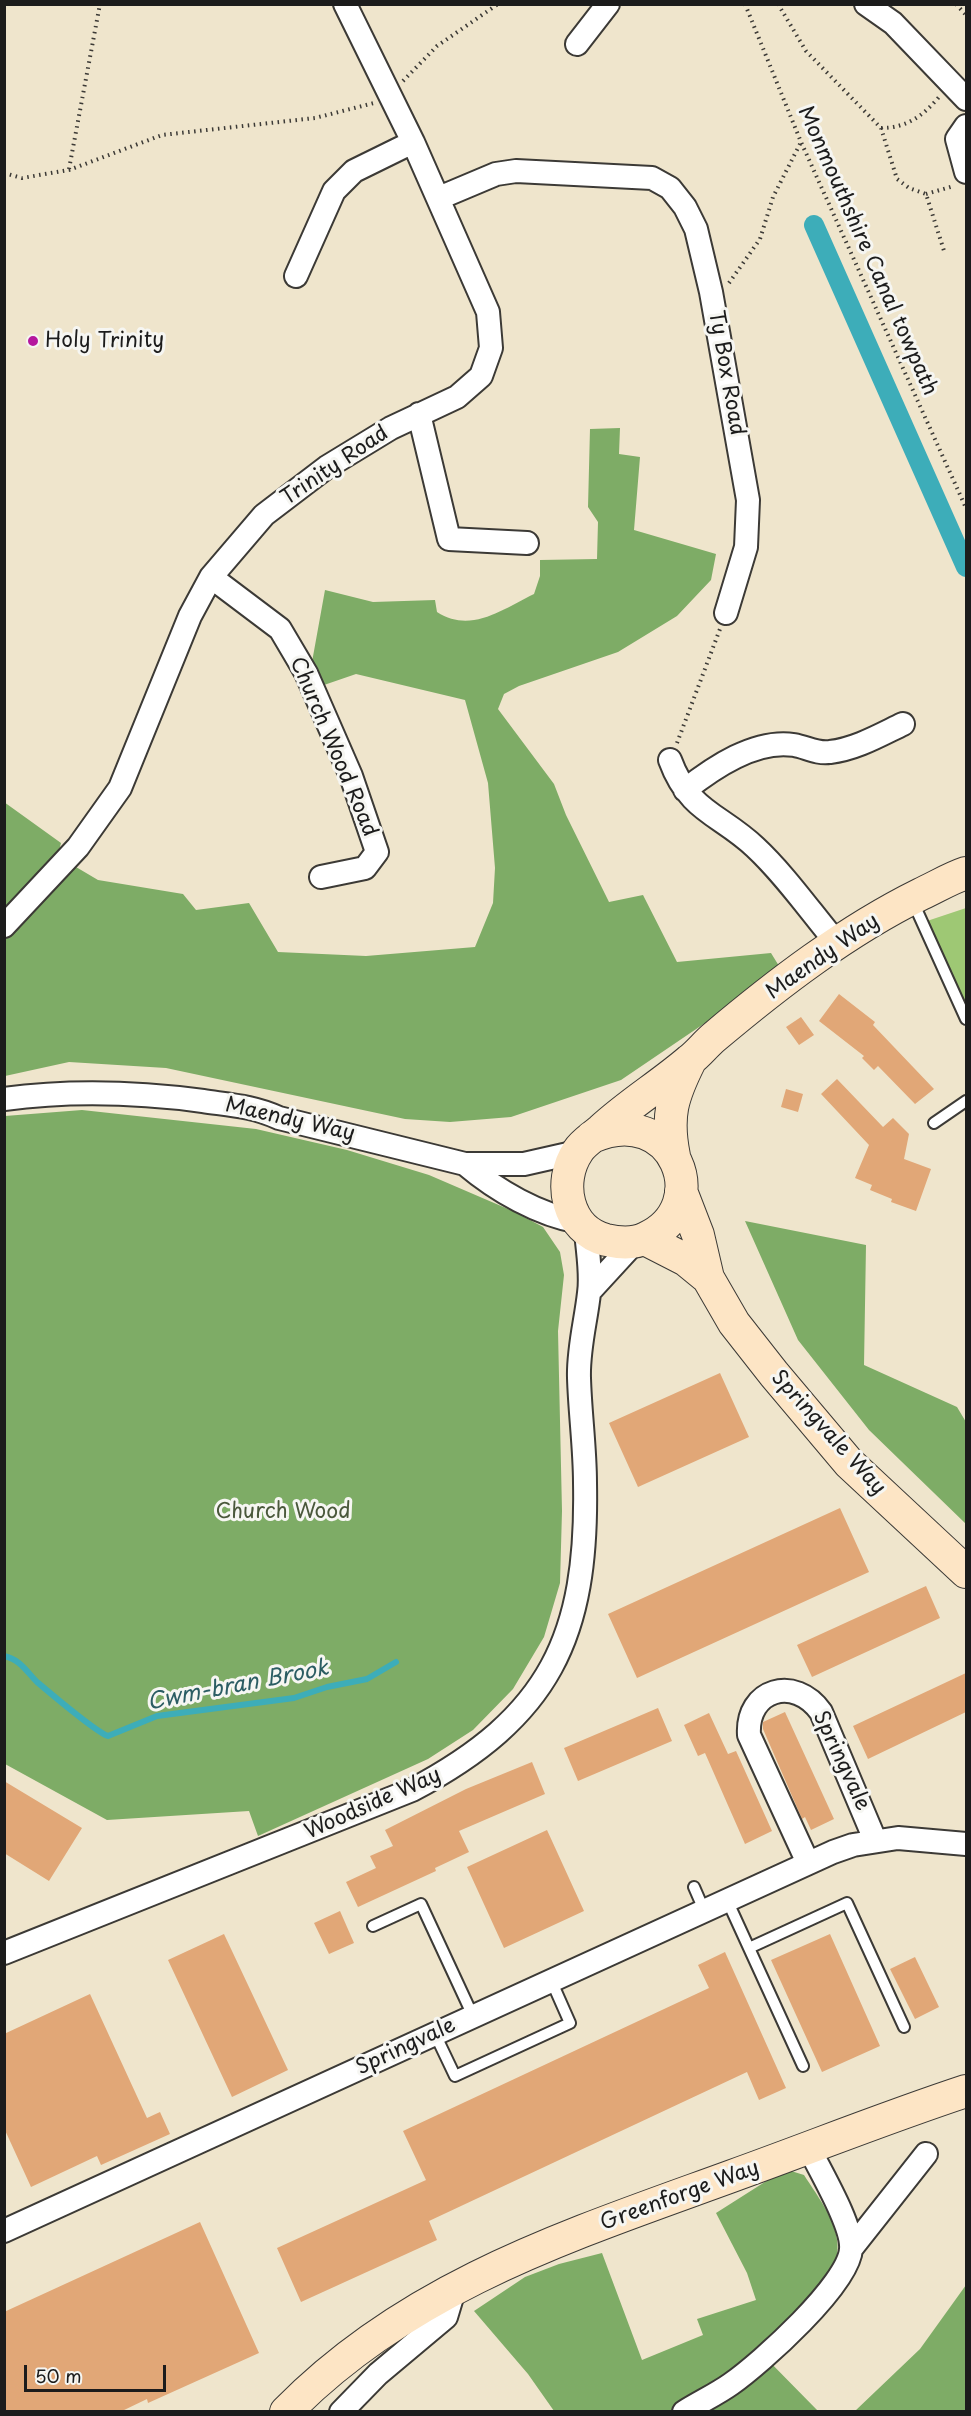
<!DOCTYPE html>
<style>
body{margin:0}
#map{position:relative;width:971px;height:2416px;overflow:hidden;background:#efe5cc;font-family:"Playpen Sans",sans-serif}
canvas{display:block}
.frame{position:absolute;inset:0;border:6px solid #1c1c1c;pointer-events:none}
.scale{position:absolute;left:24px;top:2365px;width:142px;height:27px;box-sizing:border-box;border:3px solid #1c1c1c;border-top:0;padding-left:8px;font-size:18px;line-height:21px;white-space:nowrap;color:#1c1c1c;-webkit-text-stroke:4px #f6f6f2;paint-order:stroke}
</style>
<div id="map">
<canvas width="971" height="2416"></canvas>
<div class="frame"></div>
<div class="scale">50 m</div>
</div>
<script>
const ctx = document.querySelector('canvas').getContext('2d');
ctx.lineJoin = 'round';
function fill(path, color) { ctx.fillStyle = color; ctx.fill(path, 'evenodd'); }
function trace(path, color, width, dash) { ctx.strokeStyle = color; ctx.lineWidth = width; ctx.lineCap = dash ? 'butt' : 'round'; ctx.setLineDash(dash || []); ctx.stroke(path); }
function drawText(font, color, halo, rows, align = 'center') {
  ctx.font = font + ' "Playpen Sans",sans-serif'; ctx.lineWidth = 6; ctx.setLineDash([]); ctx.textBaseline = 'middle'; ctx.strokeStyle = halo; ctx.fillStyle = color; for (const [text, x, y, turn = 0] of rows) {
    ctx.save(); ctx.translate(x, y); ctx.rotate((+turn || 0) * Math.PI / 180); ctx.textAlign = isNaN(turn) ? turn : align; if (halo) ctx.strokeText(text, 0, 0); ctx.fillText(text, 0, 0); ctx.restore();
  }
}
fill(new Path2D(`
 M966,908V1003L927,921Z`), '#9ec874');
fill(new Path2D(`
 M620,428L619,454L640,457L634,530L716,554L711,580L677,616L618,652L519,686L504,694L498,709L554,784L566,815L609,902L643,895L677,962L771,953L779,966L708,1021L621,1080L511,1117L450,1122L405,1119L166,1068L69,1062L5,1076L4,802L61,843L59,851L76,867L98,880L183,894L196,910L249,903L278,952L366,956L475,947L493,903L495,868L488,783L465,700L356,674L324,685L312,662L325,590L373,602L435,600L437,612C471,634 503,609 534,594L540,576V560L597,559L598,522L588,507L590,429Z
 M82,1110L256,1129L347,1150L429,1175L515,1212L543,1227L560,1252L564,1275L558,1331L562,1511L560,1583L544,1637L513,1689L473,1730L428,1759L258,1836L249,1811L107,1820L5,1764V1116Z
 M745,1221L866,1245L864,1365L957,1407L966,1422V1524L869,1430L798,1340Z
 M791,2171L804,2175C818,2197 842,2227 837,2255C830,2287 782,2328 760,2352L818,2411H554L528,2374L474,2311L525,2277L559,2264L602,2253L642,2360L703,2335L697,2319L756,2300L747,2273L716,2213L779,2173Z
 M966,2285V2411H855L920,2349Z`), '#7eac66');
trace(new Path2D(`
 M4,1656C21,1660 26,1671 37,1682C50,1693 96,1732 108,1736L157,1716L294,1698L327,1687L367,1679L396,1662`), '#3dadb9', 6);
trace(new Path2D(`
 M814,225L966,567`), '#3dadb9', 20);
fill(new Path2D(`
 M839,994L875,1022L873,1025L934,1089L915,1104L878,1066L874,1070L862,1058L864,1056L819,1021Z
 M801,1017L814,1035L799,1045L786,1027Z
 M837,1079L883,1127L893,1118L909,1134L904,1159L931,1169L916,1211L891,1202L892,1199L870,1190L872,1185L855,1178L869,1145L821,1094Z
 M786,1089L803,1094L798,1112L781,1107Z
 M720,1373L749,1437L638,1487L609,1423Z
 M840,1508L869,1572L637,1678L608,1614Z
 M926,1586L940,1618L812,1677L797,1645Z
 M966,1673V1712L868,1759L853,1726Z
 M658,1708L672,1741L578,1781L564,1748Z
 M785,1712L834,1819L811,1830L805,1817L802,1819L763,1729V1722Z
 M709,1713L728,1754L736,1751L772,1831L745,1844L705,1753L698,1756L684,1725Z
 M532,1762L545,1794L459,1831L469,1852L435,1868L436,1871L358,1907L346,1882L376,1868L370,1856L393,1846L385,1830L466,1789Z
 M4,1781L82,1828L49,1881L4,1853Z
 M547,1830L584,1911L504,1948L467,1867Z
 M340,1911L354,1943L329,1954L314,1923Z
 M224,1934L288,2070L232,2097L168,1960Z
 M830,1934L880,2046L822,2072L771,1960Z
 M725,1952L786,2088L759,2100L747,2072L429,2221L437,2240L301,2302L277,2248L426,2180L403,2131L709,1988L698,1965Z
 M915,1957L939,2007L915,2019L890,1969Z
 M90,1994L147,2118L160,2112L170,2134L101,2165L97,2156L31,2187L4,2128V2034Z
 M200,2222L259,2353L148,2403L147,2399L120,2412H4V2312Z`), '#e1a777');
const lane = new Path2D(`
 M913,902L966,1019
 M934,1123L966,1101
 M694,1887L704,1910
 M727,1900L803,2066
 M373,1926L421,1904L473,2016
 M749,1948L847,1903L904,2027
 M435,2034L455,2076L570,2023L551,1980`);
const street = new Path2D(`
 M866,4L893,23L966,99
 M577,44L608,4
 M966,126L957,139L966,172
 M439,198L496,174L516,171L652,178L670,188L685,207L696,229L711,292L748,500L746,547L726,613
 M296,276L334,191L354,171L413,142
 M419,414L449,539L527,543
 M211,577L280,629L306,673L351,776L377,852L365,868L321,877
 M670,760C689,812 720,814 755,847C785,875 810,911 836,942
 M685,790C713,768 755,739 794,745C806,747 817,754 830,752C856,749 880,735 903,724
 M4,926L78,847L120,788L190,616L211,577L264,515L327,467L391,428L457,397L481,376L491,348L488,312L413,142L345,4
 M4,1099C71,1090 136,1092 203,1101C230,1105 253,1106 279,1118L465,1164H524L577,1152
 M465,1164C497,1191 539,1215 579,1222
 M590,1291L635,1242
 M808,1863L749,1735C746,1689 795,1675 821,1712L875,1840
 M4,1953L412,1790C550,1717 588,1637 585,1483C585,1448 580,1413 579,1378C578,1349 586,1321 589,1293C592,1273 587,1249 586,1229
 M4,2231L833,1852L853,1845L898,1838L966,1844
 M851,2249L926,2154
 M341,2412L378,2374L446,2317L455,2287
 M684,2412C700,2402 717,2394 731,2384C761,2363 849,2284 851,2249C853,2226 820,2171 809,2148`);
const secondary = new Path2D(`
 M592,1137C674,1101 716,1206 646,1238C634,1244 619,1243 606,1240C567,1230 557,1182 578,1151C583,1143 593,1137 601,1130C629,1104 661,1085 690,1060C698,1054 705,1045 713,1038C777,984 846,931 921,894C936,887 951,878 966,873
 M674,1156C666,1116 672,1097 690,1061
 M681,1191L698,1235L708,1278L734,1323L774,1374L849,1463L966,1572
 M645,1239L686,1260L708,1278
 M286,2412C409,2286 570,2235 732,2176C810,2148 887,2117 966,2091`);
trace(lane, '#3c3a36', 14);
trace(street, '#3c3a36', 26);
trace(secondary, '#3c3a36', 34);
trace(new Path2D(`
 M745,4L801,142L966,508
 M778,4L806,51L881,128L897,179L909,188L926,194L945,254
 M956,4L966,15
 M403,81L437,46L498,4
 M881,128C906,128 923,116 939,97
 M69,169L100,4
 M4,173L22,178L69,170L162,135L315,118L374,103
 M926,194L954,186
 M729,283L760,239L773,197L801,142
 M677,743L720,629`), '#3c3a36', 4, [1.5, 4.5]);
trace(lane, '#fff', 10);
trace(street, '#fff', 22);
trace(secondary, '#fde5c5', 32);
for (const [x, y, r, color] of [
 [33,341,6,"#b5179e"]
]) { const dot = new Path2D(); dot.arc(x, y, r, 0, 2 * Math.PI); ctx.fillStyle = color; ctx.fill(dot); trace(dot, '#f6f6f2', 2); }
drawText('21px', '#1c1c1c', '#f6f6f2', [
 ["Monmouthshire Canal towpath",867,251,66],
 ["Ty Box Road",726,373,80],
 ["Trinity Road",335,466,-34],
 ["Church Wood Road",333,747,67],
 ["Maendy Way",823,957,-35],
 ["Maendy Way",290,1120,13],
 ["Springvale Way",828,1433,48],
 ["Springvale",841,1761,65],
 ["Woodside Way",373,1804,-24],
 ["Springvale",406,2047,-25],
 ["Greenforge Way",680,2196,-20]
]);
drawText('21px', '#1c1c1c', '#f6f6f2', [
 ["Holy Trinity",45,341]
], 'left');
drawText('21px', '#4a583b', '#f6f6f2', [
 ["Church Wood",283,1512]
]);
drawText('italic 22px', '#2b5d63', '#f6f6f2', [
 ["Cwm-bran Brook",238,1686,-11]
]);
</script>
